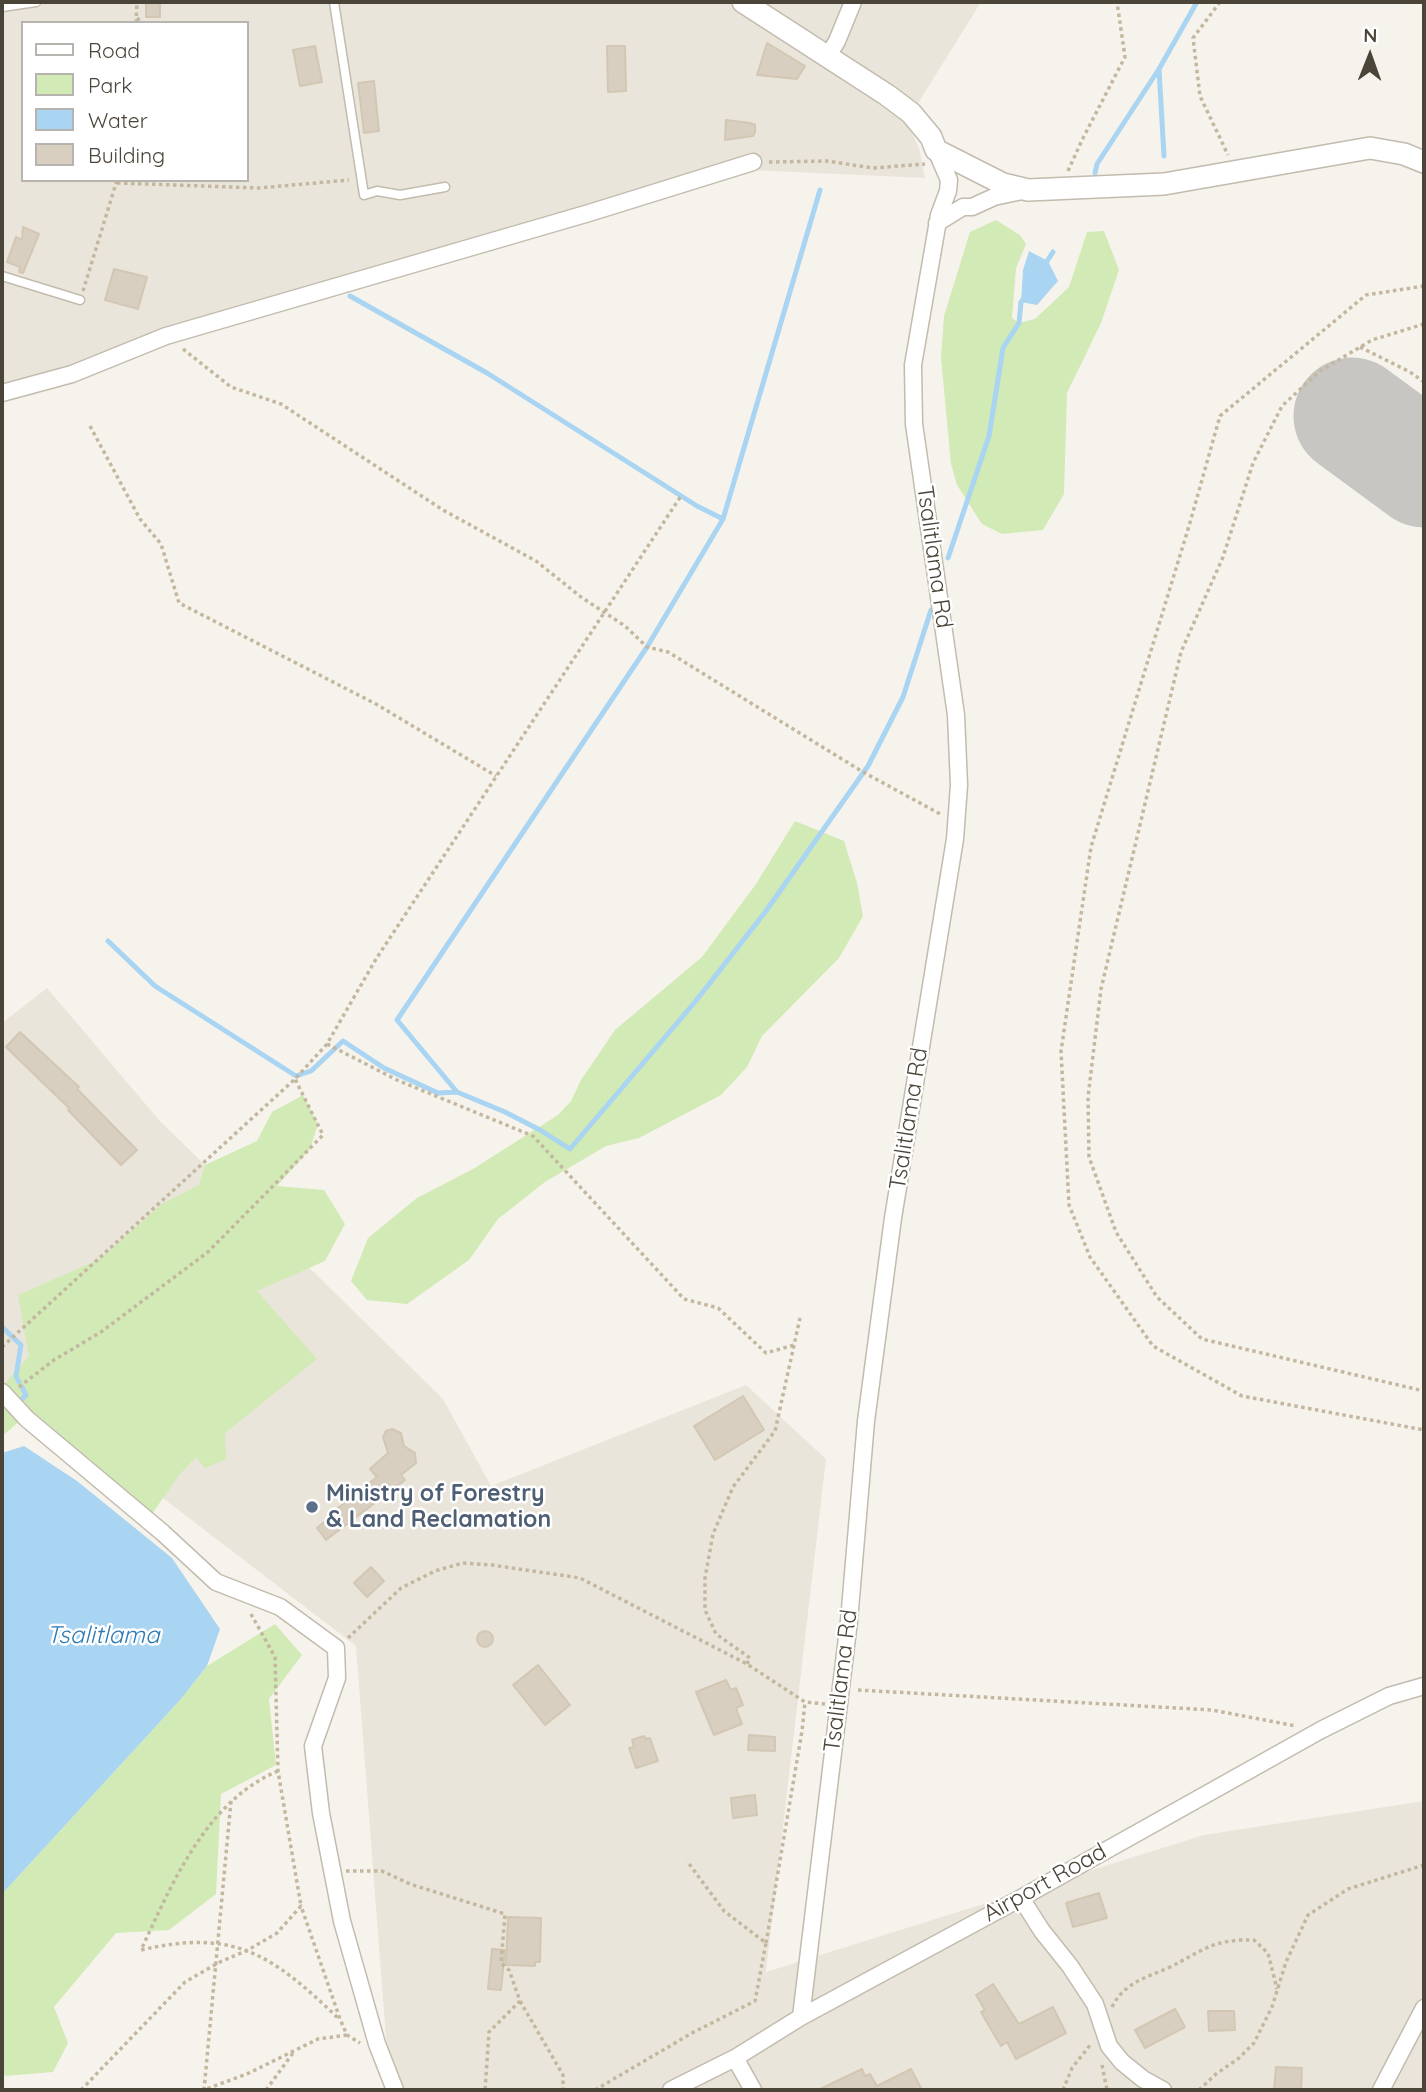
<!DOCTYPE html>
<style>
body{margin:0}
#map{position:relative;width:1426px;height:2092px;overflow:hidden;background:#f6f3ec;font-family:Quicksand,sans-serif}
canvas{display:block}
.frame{position:absolute;inset:0;border:4px solid #4b4439;pointer-events:none}
.legend{position:absolute;left:21px;top:21px;width:228px;height:161px;box-sizing:border-box;background:#fff;border:2px solid #b7b4b0;margin:0;padding:9px 12px;list-style:none;font-size:21px;color:#4b4439}
.legend li{display:flex;align-items:center;gap:14px;height:35px}
.legend b{width:35px;border:2px solid #b7b4b0}
.north{position:absolute;left:1335px;top:21px;width:70px;height:70px;-webkit-text-stroke:5px #fff;paint-order:stroke;rotate:1deg;font-size:19px;font-weight:700;line-height:28px;text-align:center;color:#4b4439}
.north::after{content:'';display:block;margin:auto;width:24px;height:32px;background:#4b4439;clip-path:polygon(50% 0,100% 100%,50% 72%,0 100%)}
</style>
<div id="map">
<canvas width="1426" height="2092"></canvas>
<div class="frame"></div>
<ul class="legend">
<li><b style="height:9px;background:#fff"></b>Road</li>
<li><b style="height:19px;background:#d2eab5"></b>Park</li>
<li><b style="height:19px;background:#a9d4f2"></b>Water</li>
<li><b style="height:19px;background:#d8cfc1"></b>Building</li>
</ul>
<div class="north">N</div>
</div>
<script>
const ctx = document.querySelector('canvas').getContext('2d');
ctx.lineJoin = 'round';
function fill(path, color) { ctx.fillStyle = color; ctx.fill(path, 'evenodd'); }
function trace(path, color, width, dash) { ctx.strokeStyle = color; ctx.lineWidth = width; ctx.lineCap = dash ? 'butt' : 'round'; ctx.setLineDash(dash || []); ctx.stroke(path); }
function drawText(font, color, halo, rows, align = 'center') {
  ctx.font = font + ' Quicksand,sans-serif'; ctx.lineWidth = 5; ctx.setLineDash([]); ctx.textBaseline = 'middle'; ctx.strokeStyle = halo; ctx.fillStyle = color; for (const [text, x, y, turn = 0] of rows) {
    ctx.save(); ctx.translate(x, y); ctx.rotate((+turn || 0) * Math.PI / 180); ctx.textAlign = isNaN(turn) ? turn : align; if (halo) ctx.strokeText(text, 0, 0); ctx.fillText(text, 0, 0); ctx.restore();
  }
}
fill(new Path2D(`
 M2,2H981L917,105L909,127L919,148L925,178L749,170L201,334L75,377L2,398ZM23,23H247V180H23Z
 M47,988L159,1120L443,1399L491,1486L746,1385L826,1459L766,1972L1204,1835L1424,1801V2090H390L356,1646L142,1482L2,1392V1023Z`), '#eae5da');
fill(new Path2D(`
 M996,220L1020,235L1026,244L1016,268L1012,318L1019,323L1035,319L1069,287L1087,232L1104,231L1119,270L1101,323L1067,393L1064,494L1043,530L1002,534L982,524L957,485L951,464L941,358L944,316L970,232Z
 M795,821L844,841L857,883L863,916L839,958L762,1036L747,1067L721,1095L639,1138L606,1146L545,1182L498,1219L469,1260L407,1304L367,1300L351,1281L368,1238L417,1198L473,1169L558,1115L571,1101L581,1080L615,1030L702,957L756,884Z
 M303,1095L318,1124L310,1149L277,1186L324,1190L345,1224L325,1261L257,1291L317,1359L225,1433L226,1459L205,1468L196,1457L179,1475L152,1514C112,1480 68,1449 27,1415L2,1436V1387L29,1356L18,1295L100,1259L162,1204L199,1185L205,1165L257,1141L272,1112Z
 M275,1624L302,1655L269,1699L276,1765L221,1794L216,1894L169,1930L116,1933L54,2007L68,2043L53,2072L5,2076L2,2069V1894L180,1700L207,1666Z`), '#d2eab5');
fill(new Path2D(`
 M1029,251L1048,261L1058,281L1037,305L1021,302L1023,270Z
 M24,1446L77,1481L172,1558L220,1629L207,1666L180,1700L2,1894V1453Z`), '#a9d4f2');
trace(new Path2D(`
 M1164,156L1159,69L1197,2
 M1095,173L1097,164L1159,69
 M1044,266L1053,252
 M350,296L487,373L697,506L723,519
 M948,558L989,436L1003,348L1019,323L1021,302L1024,298
 M108,941L155,986L296,1076L311,1071L343,1041L384,1068L438,1093L457,1092L505,1112L540,1130L570,1149L695,1002L766,911L868,766L903,697L931,610
 M457,1092L397,1020L647,647L723,519L820,190
 M2,1327L21,1345L16,1376L19,1382
 M21,1400L26,1395L22,1387`), '#a9d4f2', 5);
trace(new Path2D(`
 M1352,416L1424,469`), '#c8c6c3', 117);
const building = new Path2D(`
 M146,2H160V17H146Z
 M767,43L805,66L797,79L757,75Z
 M315,46L322,82L300,86L293,50Z
 M607,46H625L626,91L608,92Z
 M374,81L379,131L364,133L358,83Z
 M726,120L750,123L755,125V132L753,136L725,140Z
 M23,227L39,234L23,273L19,272L20,267L7,262L16,237L22,240Z
 M114,269L147,277L138,309L105,300Z
 M20,1032L79,1087L77,1089L137,1150L121,1165L68,1110L70,1109L6,1047Z
 M743,1396L764,1430L715,1460L694,1426Z
 M392,1429L401,1433L404,1446L415,1453L416,1463L401,1475L405,1480L326,1540L317,1528L334,1514L333,1512L377,1477L370,1469L388,1453L383,1437L386,1431Z
 M371,1567L384,1581L367,1597L354,1583Z
 M477 1639a8 8 0 1 1 16 0a8 8 0 1 1-16 0Z
 M538,1665L570,1705L545,1725L513,1685Z
 M726,1680L731,1690L736,1688L743,1705L736,1708L742,1724L714,1735L696,1692Z
 M749,1735L775,1737V1751L748,1750Z
 M644,1736L646,1739L650,1738L658,1761L636,1768L629,1748L634,1747L632,1740Z
 M755,1795L757,1815L733,1818L731,1798Z
 M1099,1893L1107,1918L1073,1927L1066,1903Z
 M508,1917L541,1918L540,1962H535V1966L506,1965Z
 M492,1949L505,1950L501,1990L488,1989Z
 M993,1984L1019,2024L1053,2007L1066,2033L1016,2059L1007,2042L1001,2046L992,2031L981,2012L985,2010L976,1995Z
 M1175,2009L1185,2027L1145,2048L1135,2030Z
 M1208,2011H1234L1235,2030L1209,2031Z
 M1276,2067L1302,2068L1301,2090H1274Z
 M862,2069L865,2076L870,2074L877,2086L911,2069L922,2090H818Z`);
fill(building, '#d8cfc1');
trace(building, '#d3c7b4', 2);
const service = new Path2D(`
 M334,2L364,195L377,191L400,195L445,187
 M2,7L36,2
 M2,276L80,300`);
const minor = new Path2D(`
 M828,56L837,41L853,2
 M937,223L963,207H972L994,197L1022,191
 M2,393L72,374L166,336L589,213L753,162
 M2,1392L27,1419L163,1533L216,1582L280,1607L336,1648L337,1678L313,1746L321,1813L342,1921L377,2044L395,2090
 M1021,1898L1042,1931L1070,1966L1095,2004L1109,2046L1122,2062L1143,2079L1163,2090
 M801,2017L849,1621L866,1421L893,1218L955,839L959,785L956,715L914,424L913,365L939,215L948,191L949,180L936,150
 M735,2058L753,2090
 M671,2090L735,2058L801,2017L1021,1898L1321,1730L1389,1696L1424,1686
 M1381,2090L1424,2008`);
const tertiary = new Path2D(`
 M743,2L887,95L911,113L931,137L936,150L1003,184L1028,190L1164,184L1370,148L1404,154L1424,162`);
trace(service, '#c2bbae', 11);
trace(minor, '#c2bbae', 19);
trace(tertiary, '#c2bbae', 24);
trace(new Path2D(`
 M1220,2L1193,38L1200,96L1228,155
 M137,18L143,23
 M136,23L137,2
 M769,162L827,161L873,168L925,164
 M1068,171L1082,140L1125,57L1117,2
 M117,183L259,188L349,180
 M1424,286L1366,295L1220,416L1189,526L1091,847L1061,1051L1069,1205L1090,1257L1153,1346L1242,1396L1424,1430
 M83,291L117,180
 M1424,324L1372,340L1320,371L1282,406L1253,463L1223,557L1181,652L1101,989L1088,1097L1089,1157L1116,1232L1157,1297L1202,1339L1424,1391
 M1360,347L1410,372L1424,382
 M183,349L231,387L281,404L443,510L536,561L581,597L625,626L647,647L668,652L863,772L942,815
 M90,426L140,519L161,544L179,603L376,704L496,776
 M327,1044L397,1080L533,1136L684,1299L718,1308L766,1353L794,1345
 M2,1347L295,1079L327,1044L376,959L681,496
 M19,1387L54,1360L101,1332L208,1252L323,1135L295,1079
 M251,1614L275,1657L278,1771L301,1906
 M348,1638L401,1588L435,1571L463,1563L492,1565L580,1578L747,1664L805,1702L825,1704
 M747,1664L750,1658L716,1634L705,1610V1578L713,1534L733,1487L775,1431L800,1318
 M858,1690L1212,1710L1296,1726
 M278,1771C206,1801 172,1884 141,1950C235,1928 272,1955 338,2018
 M231,1801L204,2090L249,2073L318,2039L347,2035
 M346,1871H382L410,1884L505,1914L501,1963L509,1970L520,2001L489,2032L485,2090
 M766,1943L802,1731L805,1702
 M520,2001L563,2075V2090
 M1112,2007C1124,1983 1145,1978 1168,1968C1203,1951 1211,1939 1254,1940L1268,1953L1277,1989
 M1102,2065L1107,2090
 M81,2090L185,1982L220,1962L248,1950L277,1933L301,1906L340,2019L347,2035L360,2043
 M266,2090L293,2053
 M595,2090L692,2033L755,2001L766,1943L724,1911L687,1861
 M1063,2090L1072,2068L1091,2044
 M1199,2090L1216,2074L1239,2058L1254,2043L1272,2007L1286,1962L1308,1915L1348,1889L1424,1865`), '#c4b79f', 3.5, [3.5, 3.5]);
trace(service, '#fff', 8);
trace(minor, '#fff', 16);
trace(tertiary, '#fff', 21);
for (const [x, y, r, color] of [
 [312,1507,7,"#5c6f8a"]
]) { const dot = new Path2D(); dot.arc(x, y, r, 0, 2 * Math.PI); ctx.fillStyle = color; ctx.fill(dot); trace(dot, '#fff', 2.5); }
drawText('23px', '#4b4439', '#fff', [
 ["Tsalitlama Rd",934,557,82],
 ["Tsalitlama Rd",909,1119,-81],
 ["Tsalitlama Rd",841,1681,-83],
 ["Airport Road",1045,1883,-29]
]);
drawText('bold 23px', '#4e5e75', '#fff', [
 ["Ministry of Forestry",326,1494],
 ["& Land Reclamation",326,1520]
], 'left');
drawText('italic 24px', '#2e7ab2', '#fff', [
 ["Tsalitlama",103,1636]
]);
</script>
